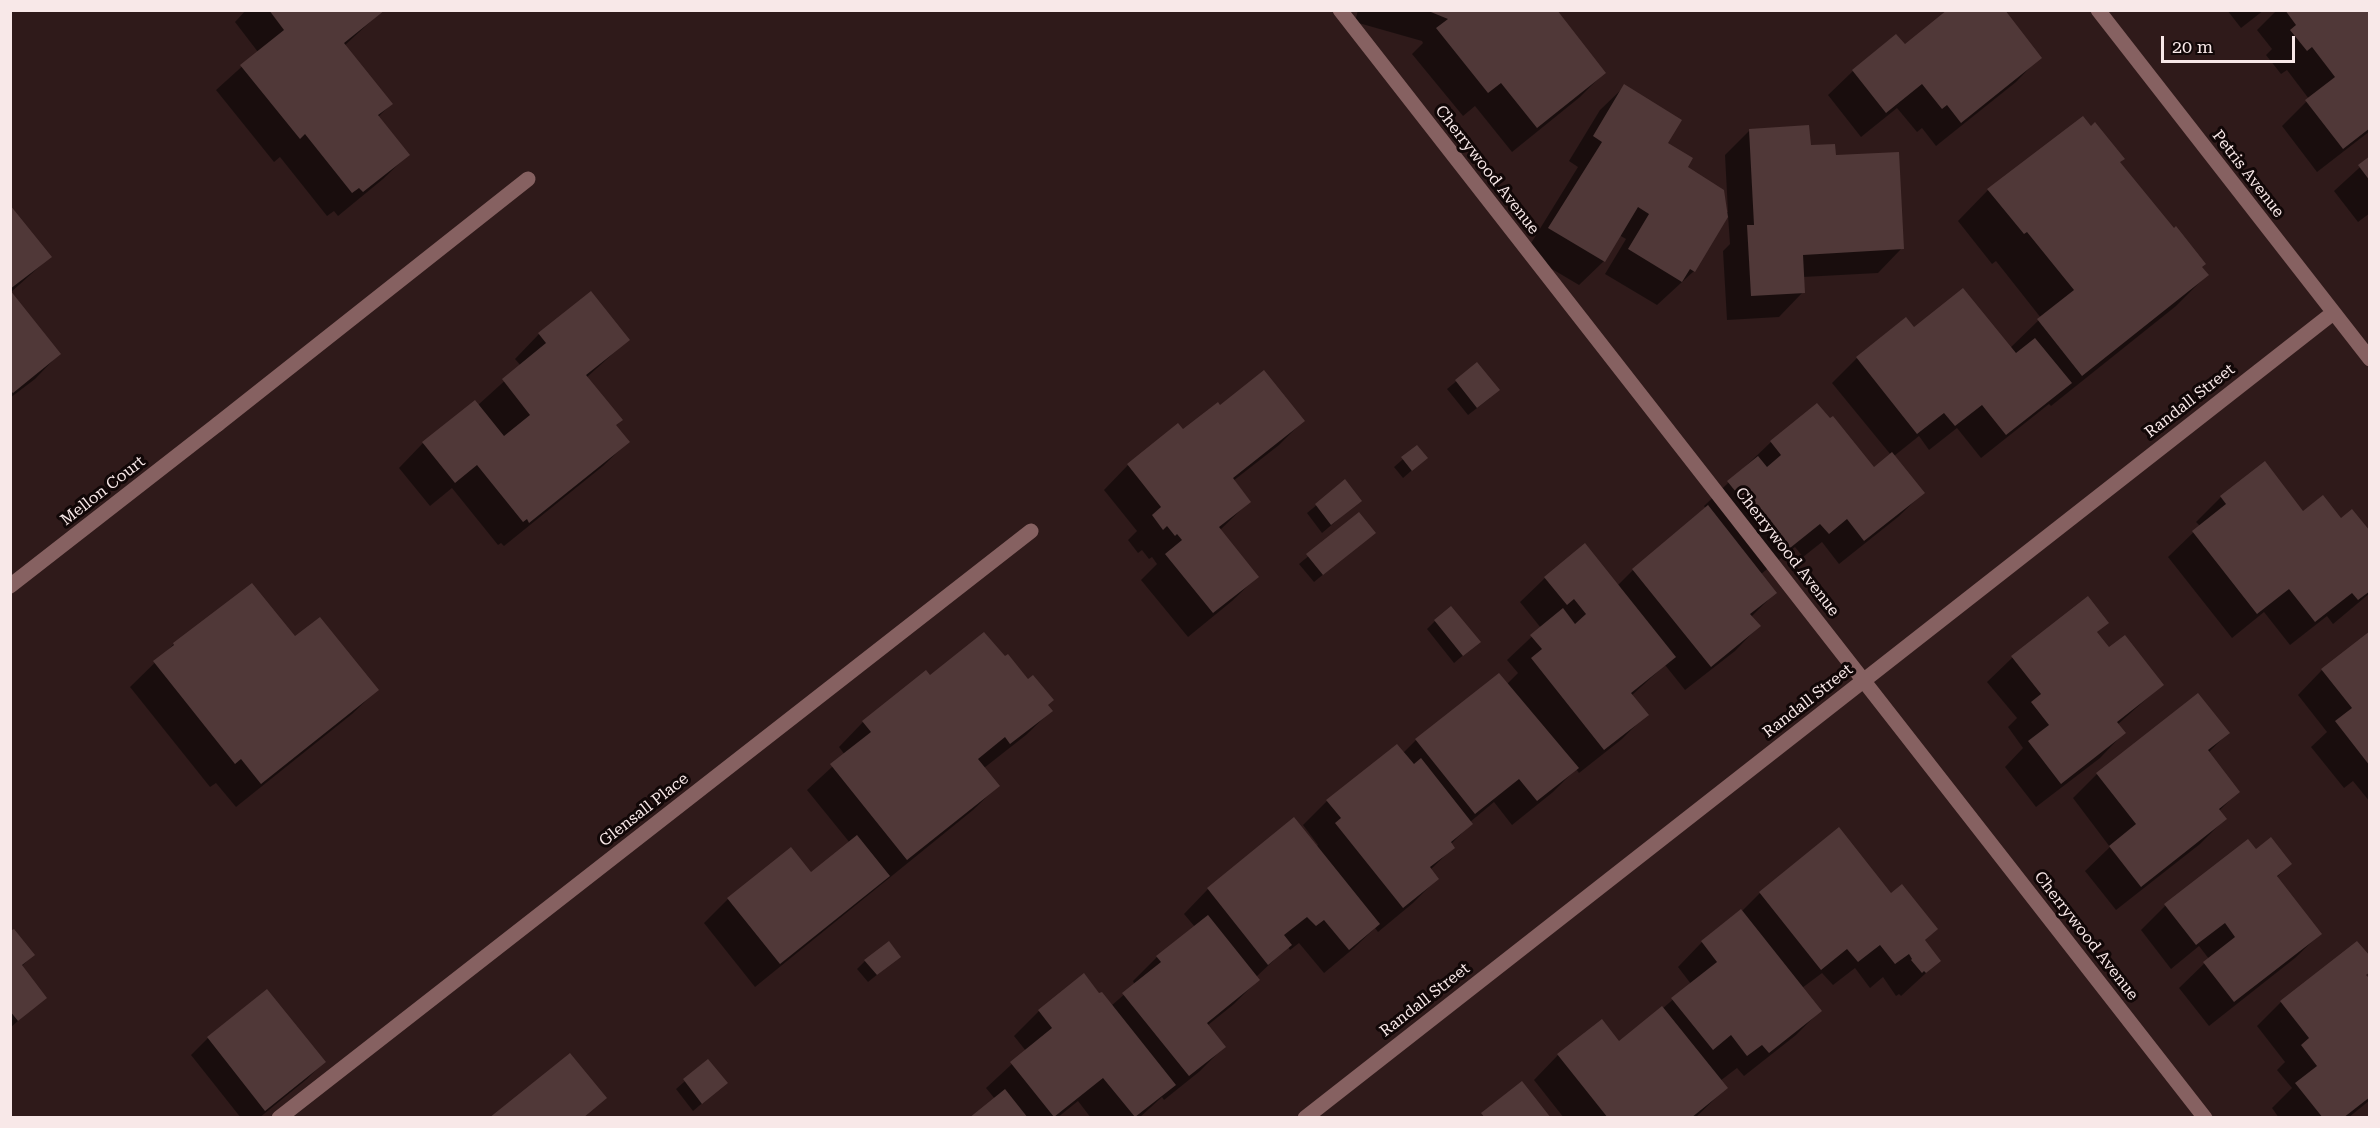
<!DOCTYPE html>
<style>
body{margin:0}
#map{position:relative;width:2380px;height:1128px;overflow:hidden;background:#2f1a1a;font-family:"Roboto Serif",serif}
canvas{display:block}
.frame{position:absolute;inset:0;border:12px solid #f8e8e8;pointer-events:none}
.scale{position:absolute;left:2161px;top:36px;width:134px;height:27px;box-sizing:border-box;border:3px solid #f8e8e8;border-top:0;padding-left:8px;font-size:18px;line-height:21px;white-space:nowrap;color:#f8e8e8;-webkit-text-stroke:4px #110707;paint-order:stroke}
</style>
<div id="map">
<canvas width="2380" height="1128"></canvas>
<div class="frame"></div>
<div class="scale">20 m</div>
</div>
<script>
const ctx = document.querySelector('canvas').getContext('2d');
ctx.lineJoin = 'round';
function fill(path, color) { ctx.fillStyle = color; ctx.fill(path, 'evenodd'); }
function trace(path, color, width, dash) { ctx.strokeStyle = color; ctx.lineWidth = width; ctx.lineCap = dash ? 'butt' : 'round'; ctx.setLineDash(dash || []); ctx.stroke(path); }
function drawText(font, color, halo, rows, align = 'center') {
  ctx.font = font + ' "Roboto Serif",serif'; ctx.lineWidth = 6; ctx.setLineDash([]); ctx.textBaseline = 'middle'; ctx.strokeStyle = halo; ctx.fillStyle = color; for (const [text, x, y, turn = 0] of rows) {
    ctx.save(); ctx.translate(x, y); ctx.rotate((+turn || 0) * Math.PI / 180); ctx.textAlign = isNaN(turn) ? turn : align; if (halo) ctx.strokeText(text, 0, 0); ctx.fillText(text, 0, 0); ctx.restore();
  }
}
fill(new Path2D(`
 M246,10H383L344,46L391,104L378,117L408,155L383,179L338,216L334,211L327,216L280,157L274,162L216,90L258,52L235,22Z
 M1358,10H1555L1604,73L1580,97L1512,152L1475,106L1463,116L1412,54L1423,43L1422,41L1355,22Z
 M2227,10H2264L2241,28Z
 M2277,10H2370V131L2317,172L2282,126L2309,99L2287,70L2281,74L2266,55L2272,49L2257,30Z
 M1905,46L2040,57L2016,82L1936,146L1922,128L1917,132L1897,108L1861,137L1828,95L1853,71Z
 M1625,86L1685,168L1726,212H1728L1725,155L1750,130L1835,156L1902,248L1878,273L1803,277V292L1779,317L1727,320L1723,251L1730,244L1728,215L1694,271L1657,305L1605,274L1626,239L1619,235L1604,261L1579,285L1525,253L1578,167L1569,161L1600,110Z
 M2370,158V213L2358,222L2334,191Z
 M2118,163L2207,275L2176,306L2051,406L2049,404L1981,458L1957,428L1929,450L1919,436L1894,456L1923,493L1898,517L1839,564L1822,542L1803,557L1795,547L1761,574L1775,593L1751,617L1759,626L1735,651L1685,690L1665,665L1631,696L1647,714L1622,739L1579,773L1576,769L1553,792L1512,825L1494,802L1470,822L1471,824L1450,845L1453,848L1430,870L1437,879L1413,903L1378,932L1375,928L1354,948L1324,973L1299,943L1290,950L1288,947L1256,977L1258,980L1234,1004L1208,1025L1224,1047L1200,1071L1164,1100L1162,1097L1139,1118H1091L1078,1101L1057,1118H971L995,1099L986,1088L1026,1051L1014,1036L1039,1011L1083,976L1099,996L1111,1006L1135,985L1133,981L1157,957L1195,927L1184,914L1208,889L1316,847L1318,845L1303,825L1327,801L1403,753L1416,740L1499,675L1507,684L1518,673L1507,660L1541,628L1520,602L1545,578L1585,545L1617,586L1633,570L1706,509L1704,506L1771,442L1873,469L1891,455L1832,383L1857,358L1906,319L1913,329L2010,348L2041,318L1996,261L1992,264L1958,221L1988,190Z
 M10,208L50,257L10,293Z
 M10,293L59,354L35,379L10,398Z
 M539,334L628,340L586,378L615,426L628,442L603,466L504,546L501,543L498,545L452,488L430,506L399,468L423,443L478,405L521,366L515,359Z
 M1477,364L1490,398L1468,415L1447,389Z
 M1220,407L1303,421L1279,445L1233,481L1249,502L1220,530L1257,577L1232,601L1188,637L1141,580L1157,564L1152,557L1149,559L1142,550L1138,553L1128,540L1137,531L1104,490L1128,465L1178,425L1183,432Z
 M1417,447L1426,458L1403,478L1394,467Z
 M2264,463L2303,513L2341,520L2370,533V593L2333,624L2327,616L2290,645L2264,612L2232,638L2168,557L2200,526L2196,522L2221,497Z
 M1345,482L1360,501L1322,533L1307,513Z
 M1359,514L1374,533L1314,582L1299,564Z
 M2088,598L2107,622L2096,633L2109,650L2162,685L2117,725L2124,733L2100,758L2036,807L2005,767L2023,748L2008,727L2017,718L1987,682L2012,658Z
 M1435,621L1479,642L1454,663L1427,629Z
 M2370,633V802L2353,781L2344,788L2311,747L2327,732L2298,695L2322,670Z
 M294,638L377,690L352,714L236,807L216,783L210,787L130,687L174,644Z
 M930,677L1046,705L1051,711L1026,735L984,768L998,786L973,810L755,987L704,923L728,899L810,874L850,843L807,790L845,755L839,747L863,722Z
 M2228,733L2208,753L2238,792L2219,811L2225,819L2200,844L2116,910L2085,871L2110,847L2073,798L2097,774Z
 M2248,841L2255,851L2290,864L2276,878L2320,934L2295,958L2209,1026L2179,988L2209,959L2199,946L2171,969L2141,930L2165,906Z
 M1760,893L1890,895L1936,929L1924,941L1939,961L1901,996L1899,994L1896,996L1883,977L1870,988L1855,968L1833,985L1822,973L1802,988L1820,1011L1796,1035L1744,1076L1737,1068L1720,1081L1726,1088L1695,1118H1564L1534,1080L1558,1055L1601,1021L1618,1043L1662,1009L1691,984L1678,967L1702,942L1741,912Z
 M10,933L33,955L21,967L45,997L10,1028Z
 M899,957L868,982L857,969L865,961Z
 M2365,976L2370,981V1100L2348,1118H2279L2272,1108L2292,1088L2277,1070L2285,1062L2257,1026L2281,1002Z
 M208,1038L324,1062L307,1079L259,1118H241L191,1055Z
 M708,1061L726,1083L693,1111L676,1089Z`), '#0007');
fill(new Path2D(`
 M269,10H385L344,43L393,104L378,115L410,155L363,192L359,188L352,193L305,134L300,139L240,65L284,30Z
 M1426,10H1557L1606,73L1537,128L1501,83L1488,93L1436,28L1448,19Z
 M1947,10H2005L2042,58L1961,123L1947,105L1942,109L1922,84L1886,113L1852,70L1896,34L1905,44Z
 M2285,10H2370V128L2343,149L2305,100L2335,77L2312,47L2307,51L2290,30L2296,25Z
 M1624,84L1682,120L1668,143L1693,158L1688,167L1724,190L1728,217L1695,272L1690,269L1682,282L1628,249L1649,214L1638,207L1605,262L1548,228L1602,142L1593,136Z
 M2083,116L2091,126L2095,122L2125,159L2120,162L2174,228L2176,226L2206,264L2202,267L2209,275L2082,376L2037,319L2074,290L2027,232L2024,234L1987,189Z
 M1809,125L1811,145L1835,144L1836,155L1899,152L1904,249L1803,255L1805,293L1751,296L1747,225H1754L1749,129Z
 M2370,156V181L2358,165Z
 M10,205L52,257L10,289Z
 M1963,288L2016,353L2035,338L2072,383L2006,435L1982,405L1955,426L1944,413L1917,434L1856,357L1906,317L1914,327Z
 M10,290L61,354L13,393L10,390Z
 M591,291L630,340L586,375L623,420L616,425L630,442L529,523L527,519L523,522L477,465L455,483L422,442L475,400L504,436L530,415L502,379L546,343L538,333Z
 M1477,362L1500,390L1477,408L1455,380Z
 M1264,370L1305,421L1233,478L1251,502L1219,527L1259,577L1213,613L1165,554L1182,540L1177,534L1175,536L1167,526L1163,530L1152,515L1161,507L1127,464L1178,423L1183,429L1218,402L1220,405Z
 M1817,403L1830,418L1833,416L1874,467L1892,452L1925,493L1864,541L1847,519L1829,534L1820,524L1785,552L1727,481L1758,456L1767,467L1781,455L1770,441Z
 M1417,445L1428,458L1412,471L1401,457Z
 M2265,461L2303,511L2323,495L2341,518L2352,509L2370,531V591L2358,600L2352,593L2315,622L2289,589L2257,614L2192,531L2226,504L2220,496Z
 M1345,479L1362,501L1331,525L1315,504Z
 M1708,505L1777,593L1750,614L1761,626L1711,667L1632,569Z
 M1359,512L1376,533L1323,575L1306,554Z
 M1585,543L1676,657L1631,693L1649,715L1604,750L1531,658L1542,649L1530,635L1563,608L1575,624L1586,614L1574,599L1567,605L1544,577Z
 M252,583L295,636L320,617L379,690L261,784L241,759L235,764L153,661L174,645L173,643Z
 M2088,596L2109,623L2097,632L2109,647L2125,635L2164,685L2117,722L2126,733L2061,784L2028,741L2049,725L2031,702L2041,694L2011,656Z
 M1451,606L1481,642L1463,656L1434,620Z
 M2370,631V766L2335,721L2352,708L2321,669Z
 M984,632L1005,656L1008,654L1028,679L1033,675L1054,700L1048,705L1053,711L1010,744L1005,737L978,759L1000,786L907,860L830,764L871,732L862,721L926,670L930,675Z
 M1499,673L1579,768L1537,801L1519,779L1475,814L1415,739Z
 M2198,693L2230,733L2208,750L2240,792L2219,809L2227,819L2141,887L2109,846L2136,824L2096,773Z
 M1397,744L1414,764L1421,758L1473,824L1451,842L1455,848L1430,867L1439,879L1403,908L1335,823L1341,818L1326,800Z
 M1294,817L1380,924L1349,950L1324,920L1316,926L1307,917L1284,935L1292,945L1268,965L1207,888Z
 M1839,827L1891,893L1902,884L1938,929L1925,940L1941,961L1926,973L1924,971L1922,973L1911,960L1912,959L1909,954L1895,964L1880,945L1858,962L1847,949L1821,970L1759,892Z
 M857,835L890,876L780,964L727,898L791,847L811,872Z
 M2271,837L2292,864L2277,876L2322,934L2234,1002L2203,962L2235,937L2225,923L2196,945L2164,904L2248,839L2256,849Z
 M1741,909L1822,1011L1769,1053L1762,1045L1747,1056L1731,1035L1713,1050L1671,998L1717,962L1701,941Z
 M1208,915L1260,980L1207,1023L1226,1047L1189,1076L1122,993L1161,962L1156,956Z
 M14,929L35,955L22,965L47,998L18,1021L10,1011V931Z
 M889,941L901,957L877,975L864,960Z
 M2357,941L2370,956V972L2366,975L2370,979V1097L2343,1118H2323L2295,1083L2317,1066L2301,1045L2309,1038L2280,1001Z
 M1084,973L1099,993L1102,992L1176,1085L1135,1117L1103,1078L1054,1117L1010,1062L1052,1028L1038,1010Z
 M267,989L326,1062L265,1111L207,1037Z
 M1662,1006L1728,1088L1691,1118H1608L1557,1054L1602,1019L1619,1041Z
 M570,1053L607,1098L583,1118H489Z
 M708,1059L728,1083L702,1104L683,1079Z
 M1522,1081L1551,1118H1485L1481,1113Z
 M1005,1089L1028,1118H969Z`), '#503838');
trace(new Path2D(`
 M218,424L528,179`), '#866161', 15);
trace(new Path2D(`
 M1340,10L2205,1118
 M2098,10L2370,359
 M10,586L218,424
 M279,1118L1031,531
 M1305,1118L2333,313`), '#866161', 15);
drawText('16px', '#f8e8e8', '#110707', [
 ["Cherrywood Avenue",1487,170,52],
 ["Petris Avenue",2248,174,52],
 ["Randall Street",2190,401,-38],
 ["Mellon Court",103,491,-38],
 ["Cherrywood Avenue",1787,552,52],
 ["Randall Street",1808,701,-38],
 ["Glensall Place",644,810,-38],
 ["Cherrywood Avenue",2086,936,52],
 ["Randall Street",1425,1000,-38]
]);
</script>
